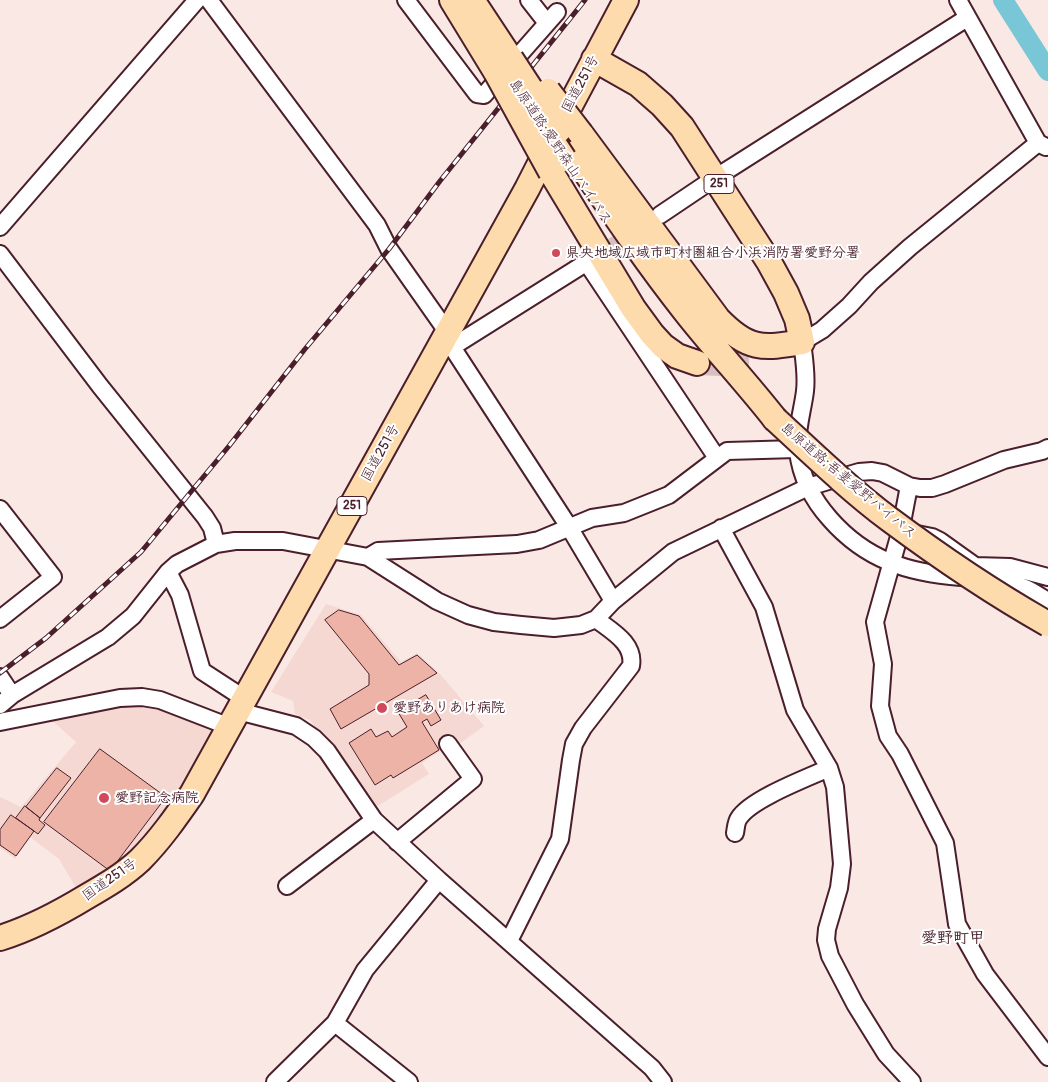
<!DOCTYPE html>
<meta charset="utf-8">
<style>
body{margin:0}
canvas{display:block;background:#fae8e5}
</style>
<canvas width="1048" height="1082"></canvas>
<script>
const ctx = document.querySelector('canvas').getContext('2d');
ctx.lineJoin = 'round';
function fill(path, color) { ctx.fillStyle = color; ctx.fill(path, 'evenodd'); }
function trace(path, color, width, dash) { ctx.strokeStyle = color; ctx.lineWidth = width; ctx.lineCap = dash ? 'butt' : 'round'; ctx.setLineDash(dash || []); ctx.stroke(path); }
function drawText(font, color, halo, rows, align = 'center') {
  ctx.font = font + ' Pangolin,"Klee One",sans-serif'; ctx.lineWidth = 4; ctx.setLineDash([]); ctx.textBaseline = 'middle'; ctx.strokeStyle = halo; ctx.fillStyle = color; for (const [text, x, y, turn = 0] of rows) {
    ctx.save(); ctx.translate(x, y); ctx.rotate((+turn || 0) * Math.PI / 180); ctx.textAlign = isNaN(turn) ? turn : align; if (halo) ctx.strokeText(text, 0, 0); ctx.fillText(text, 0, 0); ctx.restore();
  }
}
fill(new Path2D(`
 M326,604L361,615L401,662L417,653L441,675L484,726L455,747L452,743L422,763L429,774L373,809L310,720L295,714L293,701L271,692Z
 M140,704L156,705L220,729L175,804L130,856L79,893L59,859L30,837L15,859L0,848V797L21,807L76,742L48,717L113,706Z`), '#f6d8d2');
trace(new Path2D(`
 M1003,0L1048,71`), '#78c6d6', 20);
const building = new Path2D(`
 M339,610L359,616L399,665L417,655L437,673L341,729L330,709L369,685V674L325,620Z
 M426,695L441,720L431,726L427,719L422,722L439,750L393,778L391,775L375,785L349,743L371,729L376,737L388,731L392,737L407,727L398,712Z
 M100,749L166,797L110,871L44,822Z
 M57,768L71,778L40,818L26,807Z
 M25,806L40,818L39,820L45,825L38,834L16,818Z
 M11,815L34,831L16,856L0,845V830Z`);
fill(building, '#edb3a7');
trace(building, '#4a1f2b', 1);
trace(new Path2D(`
 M592,259L637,230`), '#d7c0c0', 16, [16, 8]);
trace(new Path2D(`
 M697,363L723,364L749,363`), '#d7c0c0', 24, [24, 12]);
const minor = new Path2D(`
 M209,0L377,225L389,249L448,333
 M406,0L477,94L484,95L557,12
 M529,0L547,23
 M958,0L1038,143L1046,147
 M1038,143L910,247L871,282L849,306L822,330L802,342C804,358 807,375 805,391C803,409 795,434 798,451C801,477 813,500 830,519C866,560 908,573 961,577C982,579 1006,579 1025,588C1033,591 1040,597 1048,601
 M660,215L715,178L967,18
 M0,227L197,0
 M0,254L100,386L205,517L212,528L216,544
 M587,263L717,458
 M444,341L452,347L569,527L613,601
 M452,347L592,259
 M909,486L900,533L875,622L883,664L880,706L888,736L900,754L945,843L957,924L985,974L1048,1057
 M0,509L53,577L0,619
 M721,528L764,607L795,710L829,768L835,787L842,864L839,888L827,929L826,940L830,956L855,1004L886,1054L912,1082
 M917,534L932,537L940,541L975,566L1010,567L1048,577
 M368,557L378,551L517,544L539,540L592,518L624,513L669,495L727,451L797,449
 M168,572L180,595L202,671L245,699
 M0,677L12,695
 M0,705L12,695L108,637L133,616L168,572L177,564L216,544L235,541H283L368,557L437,601L468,615L494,622L521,625L554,628L581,625L596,619L613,601L673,552L808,487L859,472L872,471L883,473L909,486L920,488H932L945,484L1004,460L1042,451L1048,448
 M238,711L296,726L314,738L327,751L374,820L439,880L652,1068L663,1082
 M0,722L120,698L142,697L160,700L230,727
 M735,833C736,828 736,822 739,818C751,799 807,778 829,768
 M397,842L473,779L448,744
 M287,886L374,820
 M509,941L560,839L571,760L574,744L583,728L631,666C635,643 611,631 596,619
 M335,1023L409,1082
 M275,1082L335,1023L365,970L439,880`);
const highway = new Path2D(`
 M452,0L496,72
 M472,0L511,59
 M594,59L638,84L662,105L682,127L769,262L786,293L797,319L802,342
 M581,134L718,319C748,350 762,349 802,342
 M568,146C606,202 643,258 685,311C714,348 746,382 775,419
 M551,172L633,308L652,334L663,346L677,356L697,363
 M0,938C32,928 58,914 86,897C105,886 124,875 140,860C160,840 176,817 192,794L527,189L554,136L626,0`);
trace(minor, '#4a1f2b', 20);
trace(highway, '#4a1f2b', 28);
trace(minor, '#fff', 16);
trace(highway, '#fedbac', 24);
const rail = new Path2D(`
 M0,673L46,638L141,552L229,446L305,349L389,249L440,181L585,0`);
trace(rail, '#4a1f2b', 5);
trace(rail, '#fff', 3, [9]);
const highwayBridge = new Path2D(`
 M511,59L558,131
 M496,72L551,172
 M548,91L581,134
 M539,121L564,159
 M775,419C812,453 849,489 889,519C940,557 993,593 1048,624`);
trace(highwayBridge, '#4a1f2b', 28, []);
trace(highwayBridge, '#fedbac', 24);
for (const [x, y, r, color] of [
 [556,253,5,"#d1495b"],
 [382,708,6,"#d1495b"],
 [104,798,6,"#d1495b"]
]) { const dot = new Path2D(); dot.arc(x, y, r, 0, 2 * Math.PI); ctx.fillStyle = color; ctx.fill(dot); trace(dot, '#fff', 2); }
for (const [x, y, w] of [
 [719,184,30],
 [352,506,30]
]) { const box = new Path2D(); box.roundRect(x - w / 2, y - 9.5, w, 19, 4); ctx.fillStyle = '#fff'; ctx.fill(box); trace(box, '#4a1f2b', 1); }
drawText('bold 12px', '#4a1f2b', null, [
 ["251",719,184],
 ["251",352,506]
]);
drawText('14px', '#4a1f2b', '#fff', [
 ["国道251号",581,84,-62],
 ["島原道路;愛野森山バイパス",560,152,56],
 ["国道251号",381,453,-61],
 ["島原道路;吾妻愛野バイパス",848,481,40],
 ["国道251号",110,880,-35]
]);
drawText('bold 14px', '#4a1f2b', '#fff', [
 ["県央地域広域市町村圏組合小浜消防署愛野分署",566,253],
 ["愛野ありあけ病院",393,708],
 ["愛野記念病院",115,798]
], 'left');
drawText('bold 16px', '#4a1f2b', '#fff', [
 ["愛野町甲",953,939]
]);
</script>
